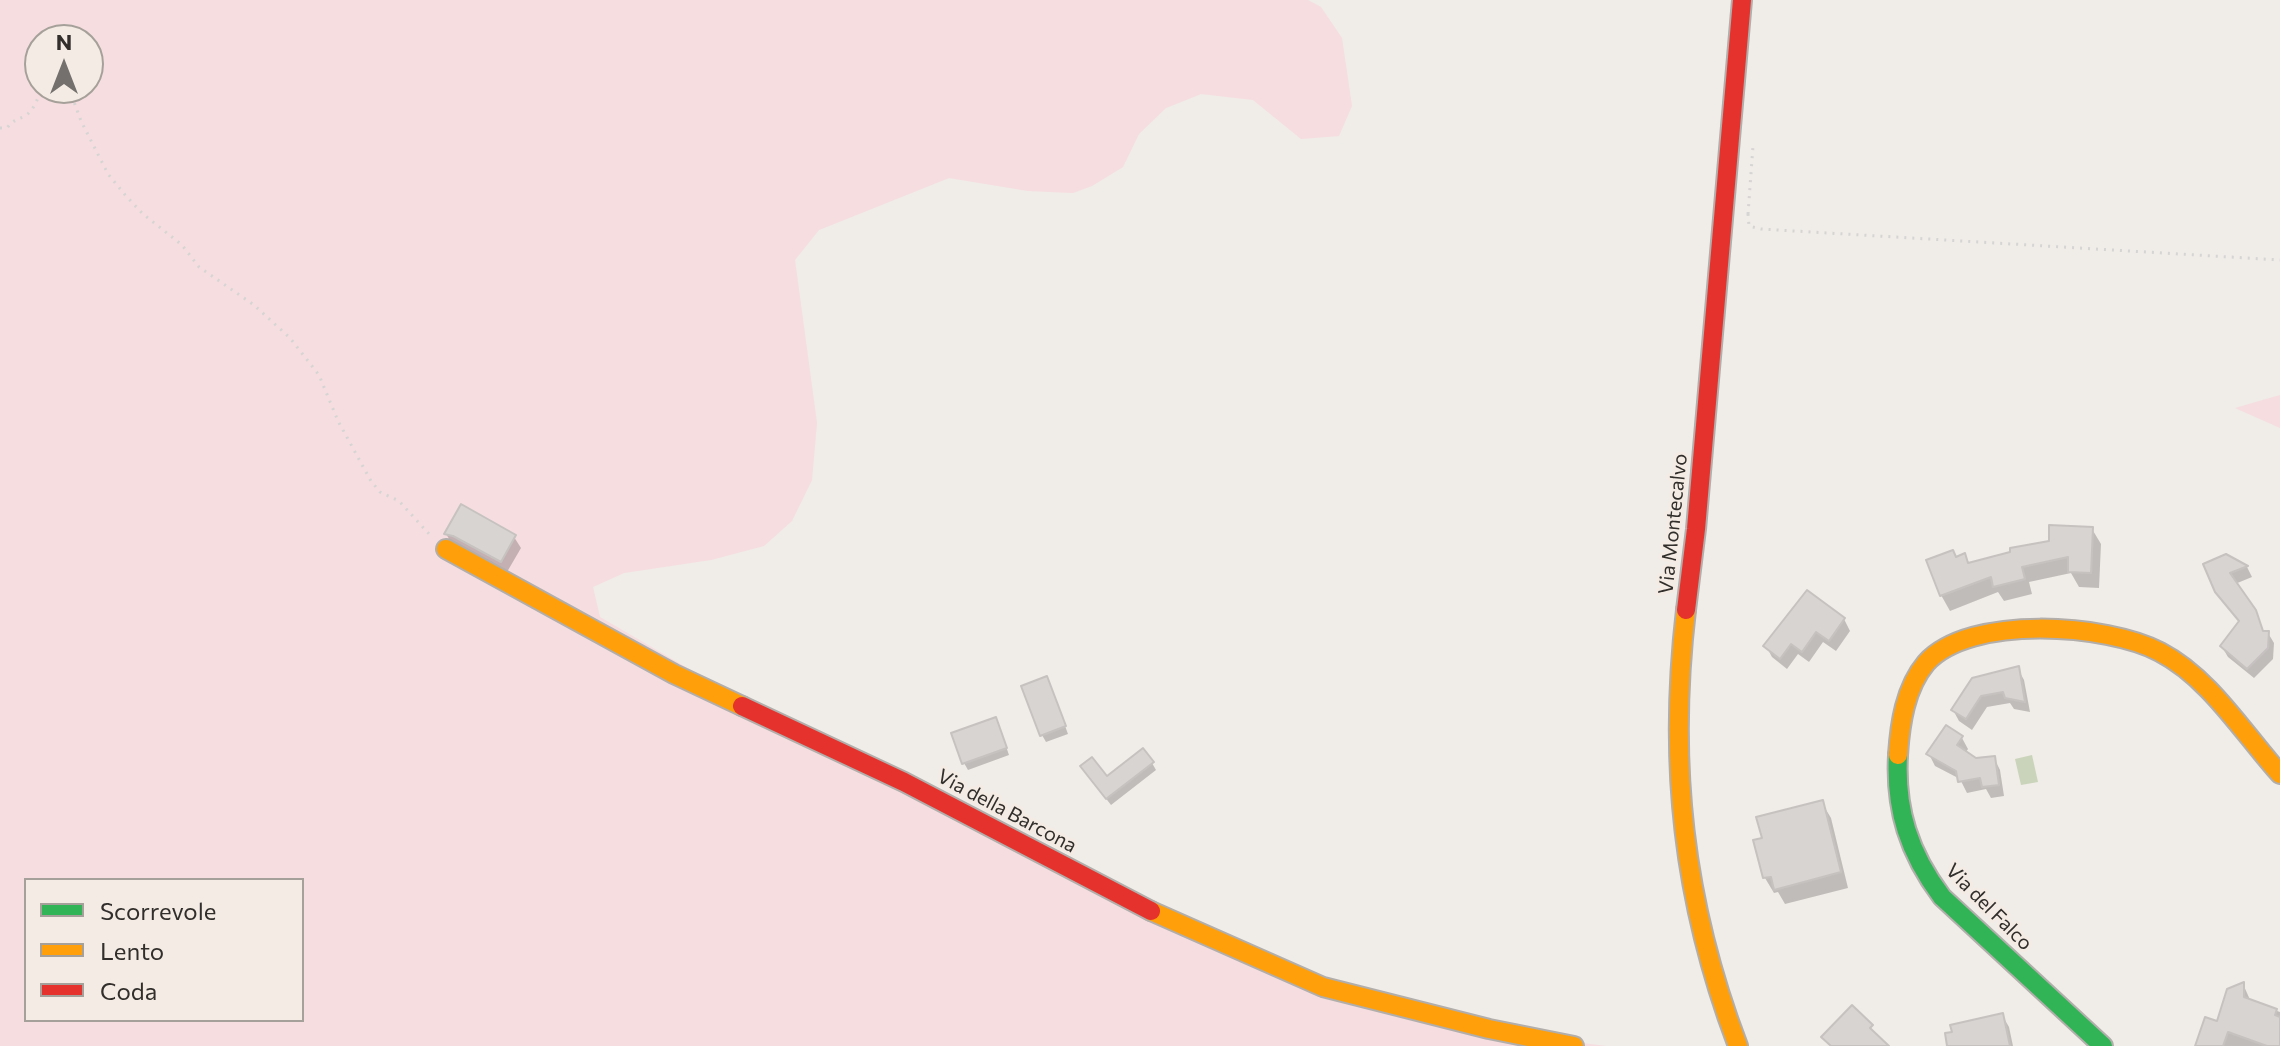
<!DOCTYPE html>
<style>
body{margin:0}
#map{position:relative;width:2280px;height:1046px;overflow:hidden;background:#f0ece8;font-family:Commissioner,sans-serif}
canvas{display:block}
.legend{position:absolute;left:24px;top:878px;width:280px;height:144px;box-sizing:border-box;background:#f4ece4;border:2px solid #a6a09a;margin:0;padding:10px 14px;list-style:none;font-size:24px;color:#312e2b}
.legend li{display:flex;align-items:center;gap:16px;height:40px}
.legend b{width:40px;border:2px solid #a6a09a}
.north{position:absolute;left:24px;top:24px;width:80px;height:80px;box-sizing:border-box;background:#f4ece4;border:2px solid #a6a09a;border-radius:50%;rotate:0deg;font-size:22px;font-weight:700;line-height:32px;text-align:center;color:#312e2b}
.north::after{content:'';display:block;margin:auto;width:28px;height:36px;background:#74706d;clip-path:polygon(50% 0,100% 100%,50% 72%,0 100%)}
</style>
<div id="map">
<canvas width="2280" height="1046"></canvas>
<ul class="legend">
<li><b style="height:10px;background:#30b455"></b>Scorrevole</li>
<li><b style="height:10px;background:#ff9f0a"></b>Lento</li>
<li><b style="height:10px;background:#e5322d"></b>Coda</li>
</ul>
<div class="north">N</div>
</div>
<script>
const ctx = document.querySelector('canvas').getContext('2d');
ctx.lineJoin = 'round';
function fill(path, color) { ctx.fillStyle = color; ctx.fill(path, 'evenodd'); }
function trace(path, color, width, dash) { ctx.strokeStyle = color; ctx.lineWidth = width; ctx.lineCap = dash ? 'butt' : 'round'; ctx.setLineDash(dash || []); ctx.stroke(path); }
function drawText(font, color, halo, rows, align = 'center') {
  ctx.font = font + ' Commissioner,sans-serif'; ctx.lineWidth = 6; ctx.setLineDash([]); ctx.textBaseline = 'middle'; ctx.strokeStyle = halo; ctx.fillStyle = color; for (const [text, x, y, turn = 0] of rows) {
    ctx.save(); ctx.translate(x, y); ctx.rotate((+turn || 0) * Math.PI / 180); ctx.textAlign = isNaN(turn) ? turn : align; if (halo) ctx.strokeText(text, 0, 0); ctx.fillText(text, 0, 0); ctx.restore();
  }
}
fill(new Path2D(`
 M0,0H1308L1321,7L1342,38L1352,106L1339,136L1301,139L1253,100L1201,94L1166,108L1139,134L1123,167L1092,186L1073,193L1028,191L949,178L819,230L795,260L817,423L812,480L792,521L764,546L711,560L624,573L593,587L600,617L696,673L1196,922L1319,975L1582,1043L1606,1046H0ZM40,40H88V88H40ZM26,880H302V1020H26Z
 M2280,395V428L2235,408Z`), '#f6dddf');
fill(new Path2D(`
 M2032,755L2038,782L2021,785L2015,759Z`), '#cad4ba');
fill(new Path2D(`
 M2092,529L2101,544L2099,588L2079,587L2071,573L2029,582L2032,594L2004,601L1998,592L1950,611L1941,595L1956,559L1964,556L1969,565Z
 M446,534L514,537L521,548L507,572L453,545Z
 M2226,557L2247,567L2252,577L2235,584L2254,611L2264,633H2268L2274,643L2273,659L2254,678L2228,657L2222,647L2240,623L2217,591Z
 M1844,619L1850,631L1836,651L1823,642L1809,662L1798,654L1787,669L1772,657L1766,646Z
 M2018,669L2024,680L2030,712L2014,709L2010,703L1987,707L1972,730L1959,721L1953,710Z
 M1050,685L1068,734L1046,742L1042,735Z
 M999,726L1009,755L968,770L964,763Z
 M1962,738L1968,749L1965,754L1975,760L1994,758L2000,770L2004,796L1991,798L1986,789L1967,793L1960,779L1935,766L1929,754Z
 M1152,763L1156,770L1111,805L1087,774L1106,779Z
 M1822,803L1831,818L1848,888L1785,904L1778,892L1774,893L1765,878L1764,839Z
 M2243,984L2251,1002L2280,1012V1046H2197L2218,1023Z
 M2002,1015L2009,1027L2013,1046H1950Z`), '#0003');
const building = new Path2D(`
 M461,504L516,535L501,562L453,536L444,534Z
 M2049,525L2093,527L2091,573L2068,572V557L2022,567L2025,579L1993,587L1991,577L1940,596L1926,560L1953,550L1956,557L1965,553L1968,563L2010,552V548L2049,541Z
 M2226,554L2248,566L2230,573L2256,610L2263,631H2269L2268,648L2247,669L2220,646L2239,621L2215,592L2203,564Z
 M1807,590L1845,618L1829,641L1816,632L1802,652L1791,644L1780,659L1763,646Z
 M2019,666L2025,702L2005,698L2003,692L1981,696L1966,719L1951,710L1972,678Z
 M1047,676L1066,726L1040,736L1021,686Z
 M996,717L1007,748L962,764L951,733Z
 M1946,725L1963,736L1957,745L1976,758L1995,756L1999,785L1982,787L1980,778L1958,782L1956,771L1926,754Z
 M1143,748L1154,762L1106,799L1080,766L1092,757L1107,776Z
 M1823,800L1841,872L1774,890L1771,877L1763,878L1753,840L1762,838L1756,817Z
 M2244,982V997L2277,1009L2275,1015L2280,1017V1046H2267L2228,1032L2223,1046H2195L2205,1017L2217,1021L2227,989Z
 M1852,1005L1873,1025L1870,1028L1889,1046H1831L1821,1037Z
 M2003,1013L2010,1046H1947L1945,1033L1952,1032L1950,1025Z`);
fill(building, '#d8d4d1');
trace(building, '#c6c2c0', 2);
const fast = new Path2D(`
 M1898,755C1895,810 1909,853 1942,897L2103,1046`);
const slow = new Path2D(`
 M446,549L674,674L742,706
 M1686,610C1668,763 1683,902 1738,1046
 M1898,755C1900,724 1905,688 1926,663C1970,614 2107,624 2160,652C2210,678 2243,733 2280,774
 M1151,911L1323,987L1489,1029L1574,1046`);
const jam = new Path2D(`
 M1686,610L1696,529L1742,0
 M742,706L904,782L1151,911`);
trace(fast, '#b1aeab', 22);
trace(slow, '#b1aeab', 22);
trace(jam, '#b1aeab', 22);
trace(new Path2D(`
 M69,88L81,121L108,174L126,196L143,214L182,245L199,267L254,305L290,338L319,375L338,421L371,481L380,492L399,501L430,535
 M0,128H7C13,120 17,120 25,116C34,110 37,100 41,90L48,88
 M1748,214L1749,226L1761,229L2280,260
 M1748,214L1753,146`), '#d6d5d4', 3, [2, 6]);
trace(fast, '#30b455', 18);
trace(slow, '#ff9f0a', 18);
trace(jam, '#e5322d', 18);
drawText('20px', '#312e2b', '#f4ece4', [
 ["Via Montecalvo",1673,524,-84],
 ["Via della Barcona",1007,811,28],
 ["Via del Falco",1989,907,45]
]);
</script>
